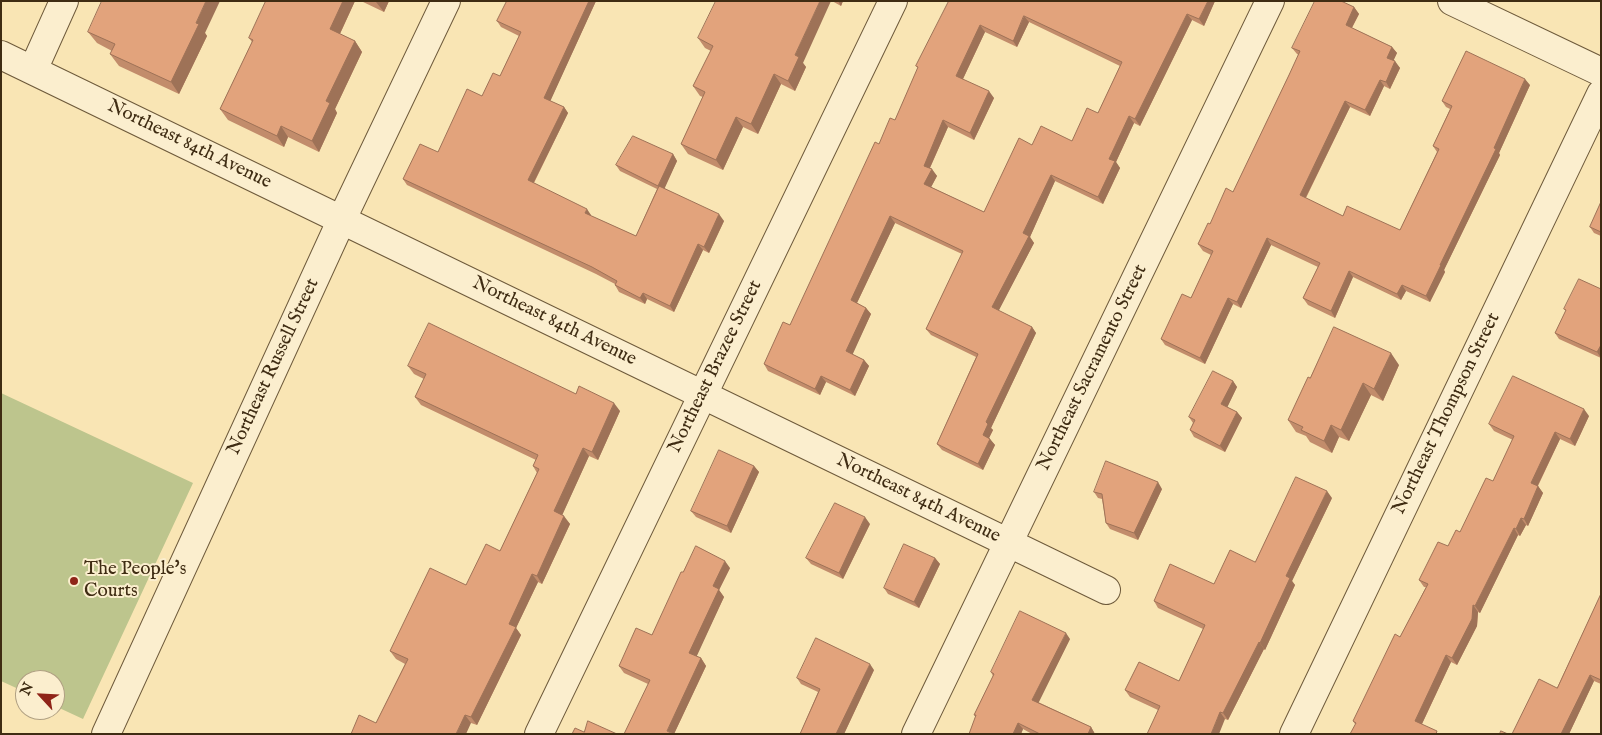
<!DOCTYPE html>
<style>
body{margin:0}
#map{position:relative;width:1602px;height:735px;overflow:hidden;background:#f9e5b4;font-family:"IM FELL English",serif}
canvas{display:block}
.frame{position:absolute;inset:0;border:2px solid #3f2c13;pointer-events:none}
.north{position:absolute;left:15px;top:670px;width:50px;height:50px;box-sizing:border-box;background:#fbeece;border:1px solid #b0a083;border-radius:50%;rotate:295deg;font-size:14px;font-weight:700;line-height:20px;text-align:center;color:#3f2c13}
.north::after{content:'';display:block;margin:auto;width:18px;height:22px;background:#8f2418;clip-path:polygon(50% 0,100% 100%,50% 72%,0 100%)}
</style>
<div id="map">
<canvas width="1602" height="735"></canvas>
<div class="frame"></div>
<div class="north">N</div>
</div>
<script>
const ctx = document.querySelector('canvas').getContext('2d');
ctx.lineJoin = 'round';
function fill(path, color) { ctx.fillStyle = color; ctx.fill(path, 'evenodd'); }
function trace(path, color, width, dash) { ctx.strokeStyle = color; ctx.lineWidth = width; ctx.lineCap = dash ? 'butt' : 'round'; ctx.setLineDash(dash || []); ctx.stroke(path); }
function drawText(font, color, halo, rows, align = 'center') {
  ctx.font = font + ' "IM FELL English",serif'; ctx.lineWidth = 4; ctx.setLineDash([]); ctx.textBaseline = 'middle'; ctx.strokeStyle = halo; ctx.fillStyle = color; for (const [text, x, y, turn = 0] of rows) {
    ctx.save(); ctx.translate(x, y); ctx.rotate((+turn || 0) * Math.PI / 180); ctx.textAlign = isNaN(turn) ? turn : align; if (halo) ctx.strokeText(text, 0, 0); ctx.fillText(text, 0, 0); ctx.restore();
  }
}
fill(new Path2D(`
 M1,393L193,483L83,719L55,706V680H25V692L1,681Z`), '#bdc58d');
const street = new Path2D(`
 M1452,1L1601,72
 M1,55L1106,590
 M33,70L64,1
 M106,734L342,219L446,1
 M539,734L893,1
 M916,734L1270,1
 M1294,734L1601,94`);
trace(street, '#6e5a3b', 30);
trace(street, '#fbeece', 28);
fill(new Path2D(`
 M266,1H355L340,34L355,41L362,52L335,109L337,113L319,152L288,137L284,147L228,120L220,109L252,42L249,38Z
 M361,1H389L384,12Z
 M507,1H596L550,101L564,107L568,113L534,183L591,215V216L636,236L657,189L620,171L616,165L673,154L677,161L664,188L724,221L709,253L703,250L674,312L647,299L645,304L619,292L615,285V284L596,274L407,185L403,179L438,152L482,96L500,76L519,36L501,27L497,21Z
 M832,1H843L841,6Z
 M949,1H1215L1204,26L1192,20L1140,126L1134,123L1116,162L1120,168L1103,204L1055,181L1030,237L1034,243L998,311L1032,327L1036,333L991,428L993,430L989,438L995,445L983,470L942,450L937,444L976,357L931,335L926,329L962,254L895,223L857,303L866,308L871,314L852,354L864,360L869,366L855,396L826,382L820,395L768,371L764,364L790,325L879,144L895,120L918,68L916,66ZM1029,22L1120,66L1098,113L1072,141L1032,145L984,212L931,187L937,176L930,168L948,127L974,140L994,98L963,79L985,32L1017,47Z
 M1354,7L1359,14L1352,28L1392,47L1397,53L1393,60L1400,68L1390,89L1384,86L1370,116L1350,107L1306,198L1343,216L1400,230L1437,152L1433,146L1450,109L1446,107L1442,101L1530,85L1499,153L1500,155L1444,270L1445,272L1430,302L1406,291L1401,300L1353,277L1335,318L1308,305L1303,298L1318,267L1271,245L1241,308L1233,304L1205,364L1165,345L1161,339L1191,298L1211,255L1203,251L1198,244L1210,224L1233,192L1289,75L1299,55L1297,54L1292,48Z
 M88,32L205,33L207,36L179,94L119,66L110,54L112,51L97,43Z
 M698,38L803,63L806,67L795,91L781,84L758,134L743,127L723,170L688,154L681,144L703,97L700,96L693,86L711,51L705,48Z
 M1601,202V236L1594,233L1590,227Z
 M1601,289V358L1559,339L1555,333L1566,311L1564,309Z
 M1399,365L1383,401L1371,395L1349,441L1339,437L1332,453L1310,442L1306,436L1296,432L1288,420L1310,378Z
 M408,366L576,394L620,411L598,460L589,456L562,515L570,524L542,584L538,582L516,628L521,635L477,725L471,723H376L405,664L396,659L390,651L466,585L500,551L537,473L533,466L536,460L421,405L415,397L424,379L414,374Z
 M1233,381L1237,387L1227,407L1237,412L1242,418L1225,452L1194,437L1190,430L1193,423L1189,417Z
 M1589,416L1575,446L1560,439L1538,486L1543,493L1528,526L1526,525L1520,536L1518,535L1480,613L1478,612L1477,626L1457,665L1451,662L1422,724H1355L1353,721L1400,637L1426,587H1424L1419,580L1460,532L1493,481L1513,440L1494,431L1489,424Z
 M754,466L759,472L731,533L696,517L691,511Z
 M1162,489L1138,540L1110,529L1106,523L1102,499L1098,498L1094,492Z
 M1332,498L1292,581L1295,585L1265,650L1264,649L1228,720L1225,719L1158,710L1130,697L1125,690L1179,681L1203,629L1158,608L1154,601L1214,584L1255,562Z
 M870,524L843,579L811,564L806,558Z
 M935,558L940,564L919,608L888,594L884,588Z
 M730,568L719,590L724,597L696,656L701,658L706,666L674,734L648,684L624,673L619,666L652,635L683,572Z
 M1601,594V684L1594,681L1569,734H1512L1557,688Z
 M1070,639L1038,702L1091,727L1095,734H1032L1023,729L1021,734H969L976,717L974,715L993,676L991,672Z
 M874,670L844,734H800L818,692L801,684L797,678Z`), '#c28c6b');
fill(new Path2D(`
 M206,1H220L205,33L207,36L179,94L171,82L196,23Z
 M343,1H355L337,40L330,29Z
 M377,1H389L384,12L376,2Z
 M589,1H596L549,104L544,98Z
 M820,1H831L803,63L806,67L795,91L788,81L795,55Z
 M838,1H843L841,6Z
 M1208,1H1215L1204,26L1199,19Z
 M1354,7L1359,14L1350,31L1346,25Z
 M1187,14L1192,20L1140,126L1135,119Z
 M1024,16L1029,22L1017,47L1013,41Z
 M980,25L985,32L961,83L956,76Z
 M355,41L362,52L335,109L337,113L319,152L312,141L326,101Z
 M1392,47L1397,53L1392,64L1387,58Z
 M1395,61L1400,68L1390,89L1386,82Z
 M774,74L781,84L758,134L751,124Z
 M1525,79L1530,85L1499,153L1500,155L1444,270L1445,272L1430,302L1426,296L1440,265Z
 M1380,80L1384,86L1370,116L1365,110Z
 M989,91L994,98L974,140L970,133Z
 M1345,101L1350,107L1304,201L1300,195Z
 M564,107L568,113L532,186L528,180Z
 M1129,116L1134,123L1116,162L1120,168L1103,204L1098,197L1109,159Z
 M736,117L743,127L723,170L716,160Z
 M943,120L948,127L928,172L924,166Z
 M281,126L288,137L284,147L277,136Z
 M673,154L677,161L663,192L658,186Z
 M932,169L937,176L929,191L924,184Z
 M1051,175L1055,181L1030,237L1034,243L997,314L992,307L1023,233Z
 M587,209L591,215L589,219L585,213Z
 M719,214L724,221L709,253L704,247Z
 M890,216L895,223L855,307L851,300Z
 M1267,238L1271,245L1241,308L1237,302Z
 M698,244L703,250L674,312L670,306Z
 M1349,271L1353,277L1335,318L1331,311Z
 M1402,285L1406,291L1401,300L1397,294Z
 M643,293L647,299L645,304L640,298Z
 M1228,298L1233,304L1205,364L1200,358Z
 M866,308L871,314L851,358L846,351Z
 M1032,327L1036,333L991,428L993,430L987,442L983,435L986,422Z
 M1601,345V358L1597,352Z
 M1391,353L1399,365L1383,401L1374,389Z
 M864,360L869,366L855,396L850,390Z
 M821,376L826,382L820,395L815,389Z
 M1233,381L1237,387L1226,410L1221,404Z
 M1363,383L1371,395L1349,441L1341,430Z
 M614,403L620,411L598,460L592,452Z
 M1584,409L1589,416L1575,446L1570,439Z
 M1237,412L1242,418L1225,452L1220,446Z
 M1331,425L1339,437L1332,453L1324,441Z
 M1555,432L1560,439L1536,489L1531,483Z
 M990,439L995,445L983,470L978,464Z
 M583,448L589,456L560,520L554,511Z
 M754,466L759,472L731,533L727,526Z
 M1158,482L1162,489L1138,540L1134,533Z
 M1538,486L1543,493L1528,526L1524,519Z
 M1327,491L1332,498L1292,581L1295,585L1265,650L1260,643L1286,576Z
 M564,516L570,524L542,584L537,576Z
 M865,517L870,524L843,579L839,573Z
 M1521,518L1526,525L1520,536L1516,529Z
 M1514,528L1518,535L1480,613L1475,606Z
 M935,558L940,564L919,608L914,602Z
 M725,561L730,568L719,590L724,597L695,660L689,653L713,586Z
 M532,574L538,582L516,628L521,635L477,725L471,717L509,624Z
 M1473,605L1478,612L1477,626L1457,665L1452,658Z
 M1066,633L1070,639L1037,706L1032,700Z
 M1259,642L1264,649L1228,720L1223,713Z
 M1446,655L1451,662L1420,728L1415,721Z
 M701,658L706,666L674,734L667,731Z
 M870,664L874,670L844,734H836Z
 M1590,675L1594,681L1569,734H1561Z
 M1220,712L1225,719L1219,734H1211Z
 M465,715L471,723L466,734H456Z
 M1018,723L1023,729L1021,734H1013Z
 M1091,727L1095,734H1088Z`), '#9e7257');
const building = new Path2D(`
 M102,1H206L196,23L199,24L171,82L110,54L115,44L88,32Z
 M266,1H343L330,29L355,41L326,101L330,103L312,141L281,126L277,136L220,109L253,40L249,38Z
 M507,1H589L544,98L564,107L528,180L587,209L585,213L636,236L659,186L719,214L704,247L698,244L670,306L643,293L640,298L615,285L617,281L592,267L403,179L420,144L438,152L467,89L482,96L493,73L500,76L521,32L497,21Z
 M716,1H820L795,55L799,57L788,81L774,74L751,124L736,117L716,160L681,144L705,92L693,86L713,46L698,38Z
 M949,1H1208L1199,19L1187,14L1135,119L1129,116L1109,159L1115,161L1098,197L1051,175L1023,233L1029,236L992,307L1032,327L986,422L988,424L983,435L990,439L978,464L937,444L978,354L926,329L963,251L890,216L851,300L866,308L846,351L864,360L850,390L821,376L815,389L764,364L783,322L790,325L875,142L879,144L890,118L895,120L918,67L916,66ZM1024,16L1122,62L1098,113L1087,108L1072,141L1041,126L1032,145L1019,138L984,212L924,184L932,169L924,166L943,120L970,133L989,91L956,76L980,25L1013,41Z
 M1315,1H1341L1354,7L1346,25L1392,47L1387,58L1395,61L1386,82L1380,80L1365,110L1345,101L1300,195L1343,216L1347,206L1400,230L1439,149L1433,146L1452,106L1442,101L1466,51L1525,79L1494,148L1496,149L1440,265H1441L1426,296L1402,285L1397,294L1349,271L1331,311L1303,298L1320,263L1267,238L1237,302L1228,298L1200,358L1161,339L1182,294L1191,298L1213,251L1198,244L1208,223L1210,224L1226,188L1233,192L1289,75L1300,51L1292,48Z
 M633,136L673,154L658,186L616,165Z
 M1601,202V232L1590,227Z
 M1579,279L1601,289V345L1597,352L1555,333L1566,310L1564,309Z
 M429,323L576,394L579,386L614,403L592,452L583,448L554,511L564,516L537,576L532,574L509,624L516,627L471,717L465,715L456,734H351L359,715L376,723L408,659L390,651L430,568L466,585L486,544L500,551L539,469L533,466L538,455L415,397L426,374L408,366Z
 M1334,327L1391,353L1374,389L1363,383L1341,430L1331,425L1324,441L1301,430L1303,427L1288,420L1308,377L1310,378Z
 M1213,371L1233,381L1221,404L1237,412L1220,446L1190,430L1195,420L1189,417Z
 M1513,376L1584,409L1570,439L1555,432L1531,483L1538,486L1524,519L1521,518L1516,529L1514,528L1475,606L1473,605L1472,619L1452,658L1446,655L1415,721L1437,731L1436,734H1350L1356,723L1353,721L1395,634L1400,637L1428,584L1419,580L1438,542L1448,546L1456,530L1460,532L1486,478L1493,481L1514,436L1489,424Z
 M719,450L754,466L727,526L691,511Z
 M1106,461L1158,482L1134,533L1106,523L1102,494L1094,492Z
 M1296,477L1327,491L1286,576L1290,578L1260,643L1259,642L1223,713L1220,712L1211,734H1147L1160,706L1125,690L1139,662L1179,681L1205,625L1154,601L1170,564L1214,584L1230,550L1255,562Z
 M835,503L865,517L839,573L806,558Z
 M904,544L935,558L914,602L884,588Z
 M696,546L725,561L713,586L719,589L689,653L701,658L667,731L673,734H624L650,680L619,666L636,628L652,635L681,572H683Z
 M1601,594V680L1590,675L1561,734H1512L1539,679L1557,688Z
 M1020,611L1066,633L1032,700L1091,727L1088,734H1040L1018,723L1013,734H969L976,715H974L994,674L991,672Z
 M816,638L870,664L836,734H800L820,689L797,678Z
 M588,721L617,734H572L575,728L584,732Z
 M1501,731L1508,734H1500Z`);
fill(building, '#e2a37c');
trace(building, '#9e7257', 1);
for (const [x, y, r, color] of [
 [74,581,5,"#8f2418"]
]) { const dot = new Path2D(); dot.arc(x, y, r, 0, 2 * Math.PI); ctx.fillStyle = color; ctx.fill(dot); trace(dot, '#fbeece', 2); }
drawText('19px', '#3f2c13', '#fbeece', [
 ["Northeast 84th Avenue",189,145,26],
 ["Northeast 84th Avenue",554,322,26],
 ["Northeast Russell Street",274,367,-65],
 ["Northeast Brazee Street",716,367,-64],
 ["Northeast Sacramento Street",1093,368,-64],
 ["Northeast Thompson Street",1447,414,-64],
 ["Northeast 84th Avenue",918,499,26]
]);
drawText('19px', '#3f2c13', '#fbeece', [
 ["The People's",84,570],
 ["Courts",84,592]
], 'left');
</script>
